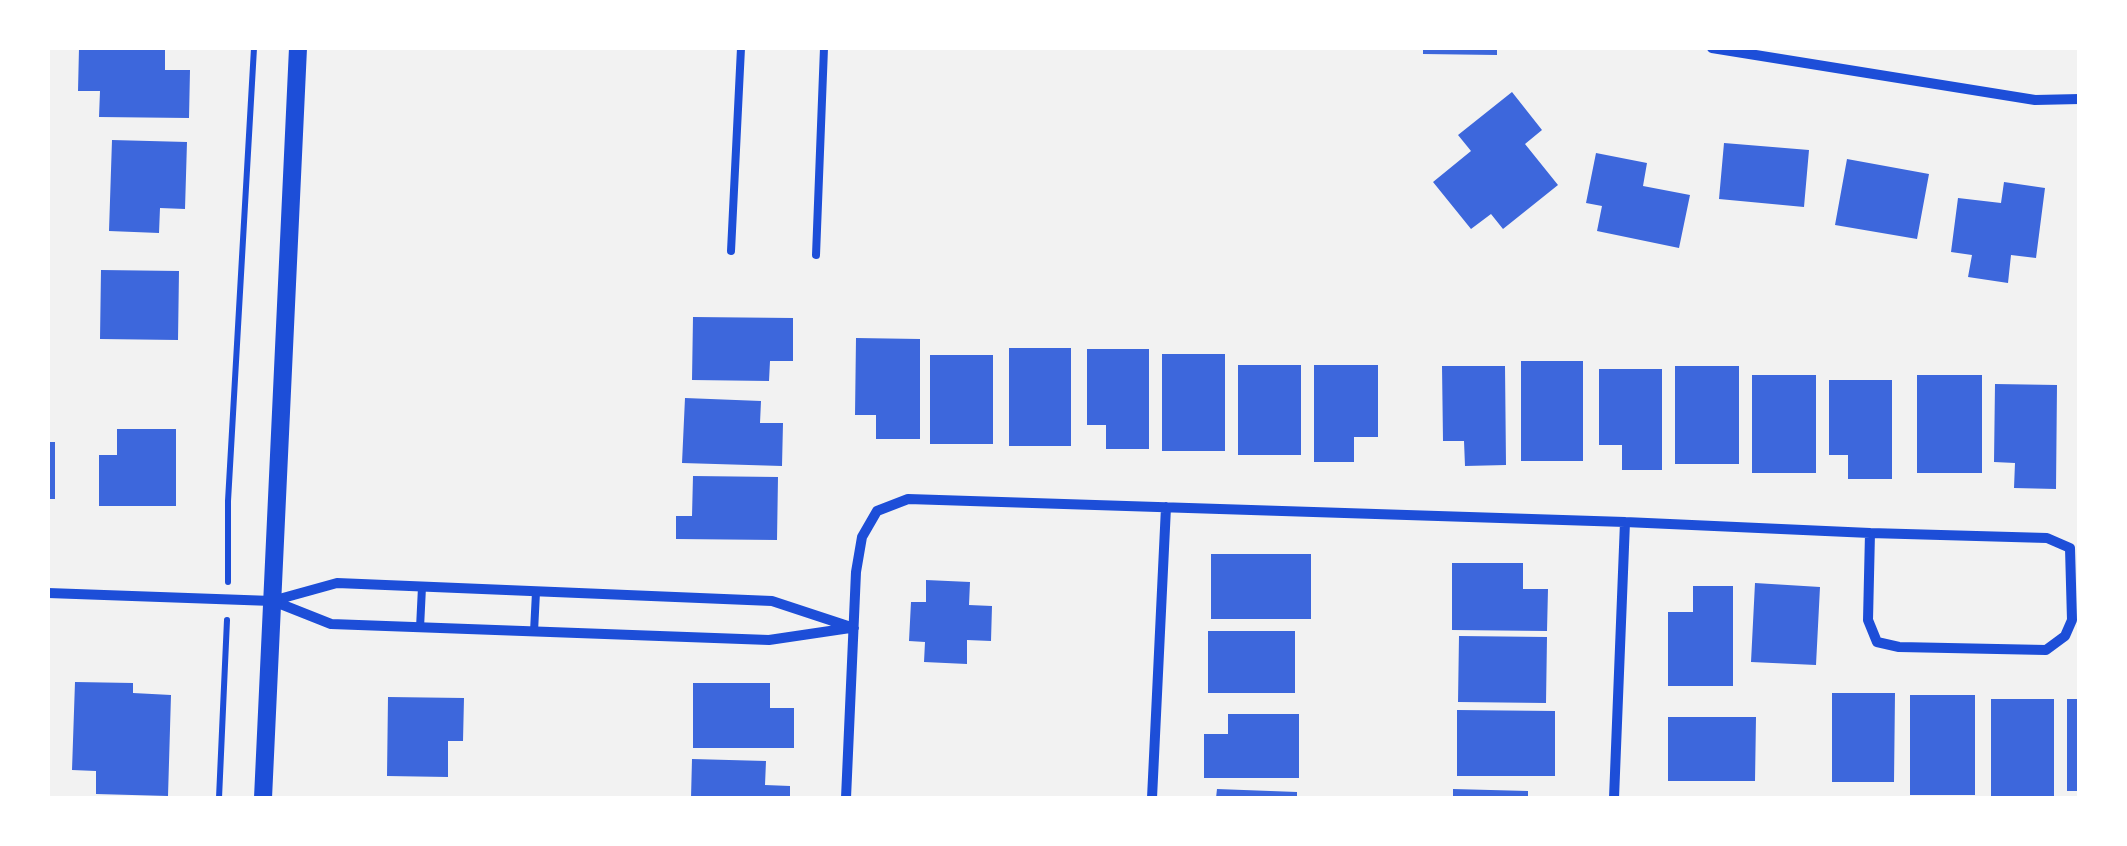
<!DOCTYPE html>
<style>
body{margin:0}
#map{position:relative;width:2127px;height:846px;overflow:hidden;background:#f2f2f2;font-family:"PT Sans",sans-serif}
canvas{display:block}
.frame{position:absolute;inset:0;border:50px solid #fff;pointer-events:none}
</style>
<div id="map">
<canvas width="2127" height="846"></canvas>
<div class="frame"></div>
</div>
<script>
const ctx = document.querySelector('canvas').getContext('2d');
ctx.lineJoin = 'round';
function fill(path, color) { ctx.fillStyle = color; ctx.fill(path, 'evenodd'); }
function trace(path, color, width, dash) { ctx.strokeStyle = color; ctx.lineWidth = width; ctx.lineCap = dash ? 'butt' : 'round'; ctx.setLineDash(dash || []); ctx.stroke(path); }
fill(new Path2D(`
 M79,48H165V70H190L189,118L99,117L100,91H78Z
 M1423,48H1497V55L1423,54Z
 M1512,92L1542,130L1525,144L1558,185L1503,229L1491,214L1471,229L1433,182L1471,151L1458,135Z
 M112,140L187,142L185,209L160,208L159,233L109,231Z
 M1724,143L1809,150L1804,207L1719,199Z
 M1596,153L1647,163L1643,186L1690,195L1679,248L1597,231L1602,206L1586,203Z
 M1847,159L1929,174L1917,239L1835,225Z
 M2004,182L2045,188L2036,258L2011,255L2008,283L1968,277L1972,255L1951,252L1958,198L2001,203Z
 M101,270L179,271L178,340L100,339Z
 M693,317L793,318V361H770L769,381L692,380Z
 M856,338L920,339V439H876V415H855Z
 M1009,348H1071V446H1009Z
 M1087,349H1149V449H1106V425H1087Z
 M1162,354H1225V451H1162Z
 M930,355H993V444H930Z
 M1521,361H1583V461H1521Z
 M1238,365H1301V455H1238Z
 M1314,365H1378V437H1354V462H1314Z
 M1442,366H1505L1506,465L1465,466L1464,441H1443Z
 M1675,366H1739V464H1675Z
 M1599,369H1662V470H1622V445H1599Z
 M1752,375H1816V473H1752Z
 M1917,375H1982V473H1917Z
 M1829,380H1892V479H1848V455H1829Z
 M1995,384L2057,385L2056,489L2014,488L2015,463L1994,462Z
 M685,398L761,401L760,423H783L782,466L682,463Z
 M117,429H176V506H99V455H117Z
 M48,442H55V499H48Z
 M693,476L778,477L777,540L676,539V516H692Z
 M1211,554H1311V619H1211Z
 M1452,563H1523V589H1548L1547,631L1452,630Z
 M926,580L970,582L969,605L992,606L991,641L967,640V664L924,662L925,642L909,641L911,602H926Z
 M1755,583L1820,587L1816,665L1751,662Z
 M1693,586H1733V686H1668V612H1693Z
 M1208,631H1295V693H1208Z
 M1459,636L1547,637L1546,703L1458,702Z
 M75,682L133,683V693L171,695L168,796L96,794V771L72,770Z
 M693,683H770V708H794V748H693Z
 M1832,693H1895L1894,782H1832Z
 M1910,695H1975V795H1910Z
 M388,697L464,698L463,741H448V777L387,776Z
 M1991,699H2054V797H1991Z
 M2067,699H2080V791H2067Z
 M1457,710L1555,711V776H1457Z
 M1228,714H1299V778H1204V734H1228Z
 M1668,717H1756L1755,781H1668Z
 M692,759L766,761L765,785L790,786V798H691Z
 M1217,789L1297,792V798H1216Z
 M1453,789L1528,791V798H1453Z`), '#3d67dc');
trace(new Path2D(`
 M228,582V501L254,48
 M219,798L227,620`), '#1d4ed8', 6);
trace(new Path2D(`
 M731,251L741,48
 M816,255L824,48
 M420,628L422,587
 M534,632L536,592`), '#1d4ed8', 8);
trace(new Path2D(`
 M1712,48L2035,100L2080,99
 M48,593L272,601L337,583L772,601L854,628
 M273,601L331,624L769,640L850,628
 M846,798L856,572L862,537L877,511L908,499L1625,522L1870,533L1868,620L1877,642L1899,647L2046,650L2065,636L2072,620L2070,548L2047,538L1870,533
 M1152,798L1166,507
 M1614,798L1625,522`), '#1d4ed8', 10);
trace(new Path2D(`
 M263,798L298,48`), '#1d4ed8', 18);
</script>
